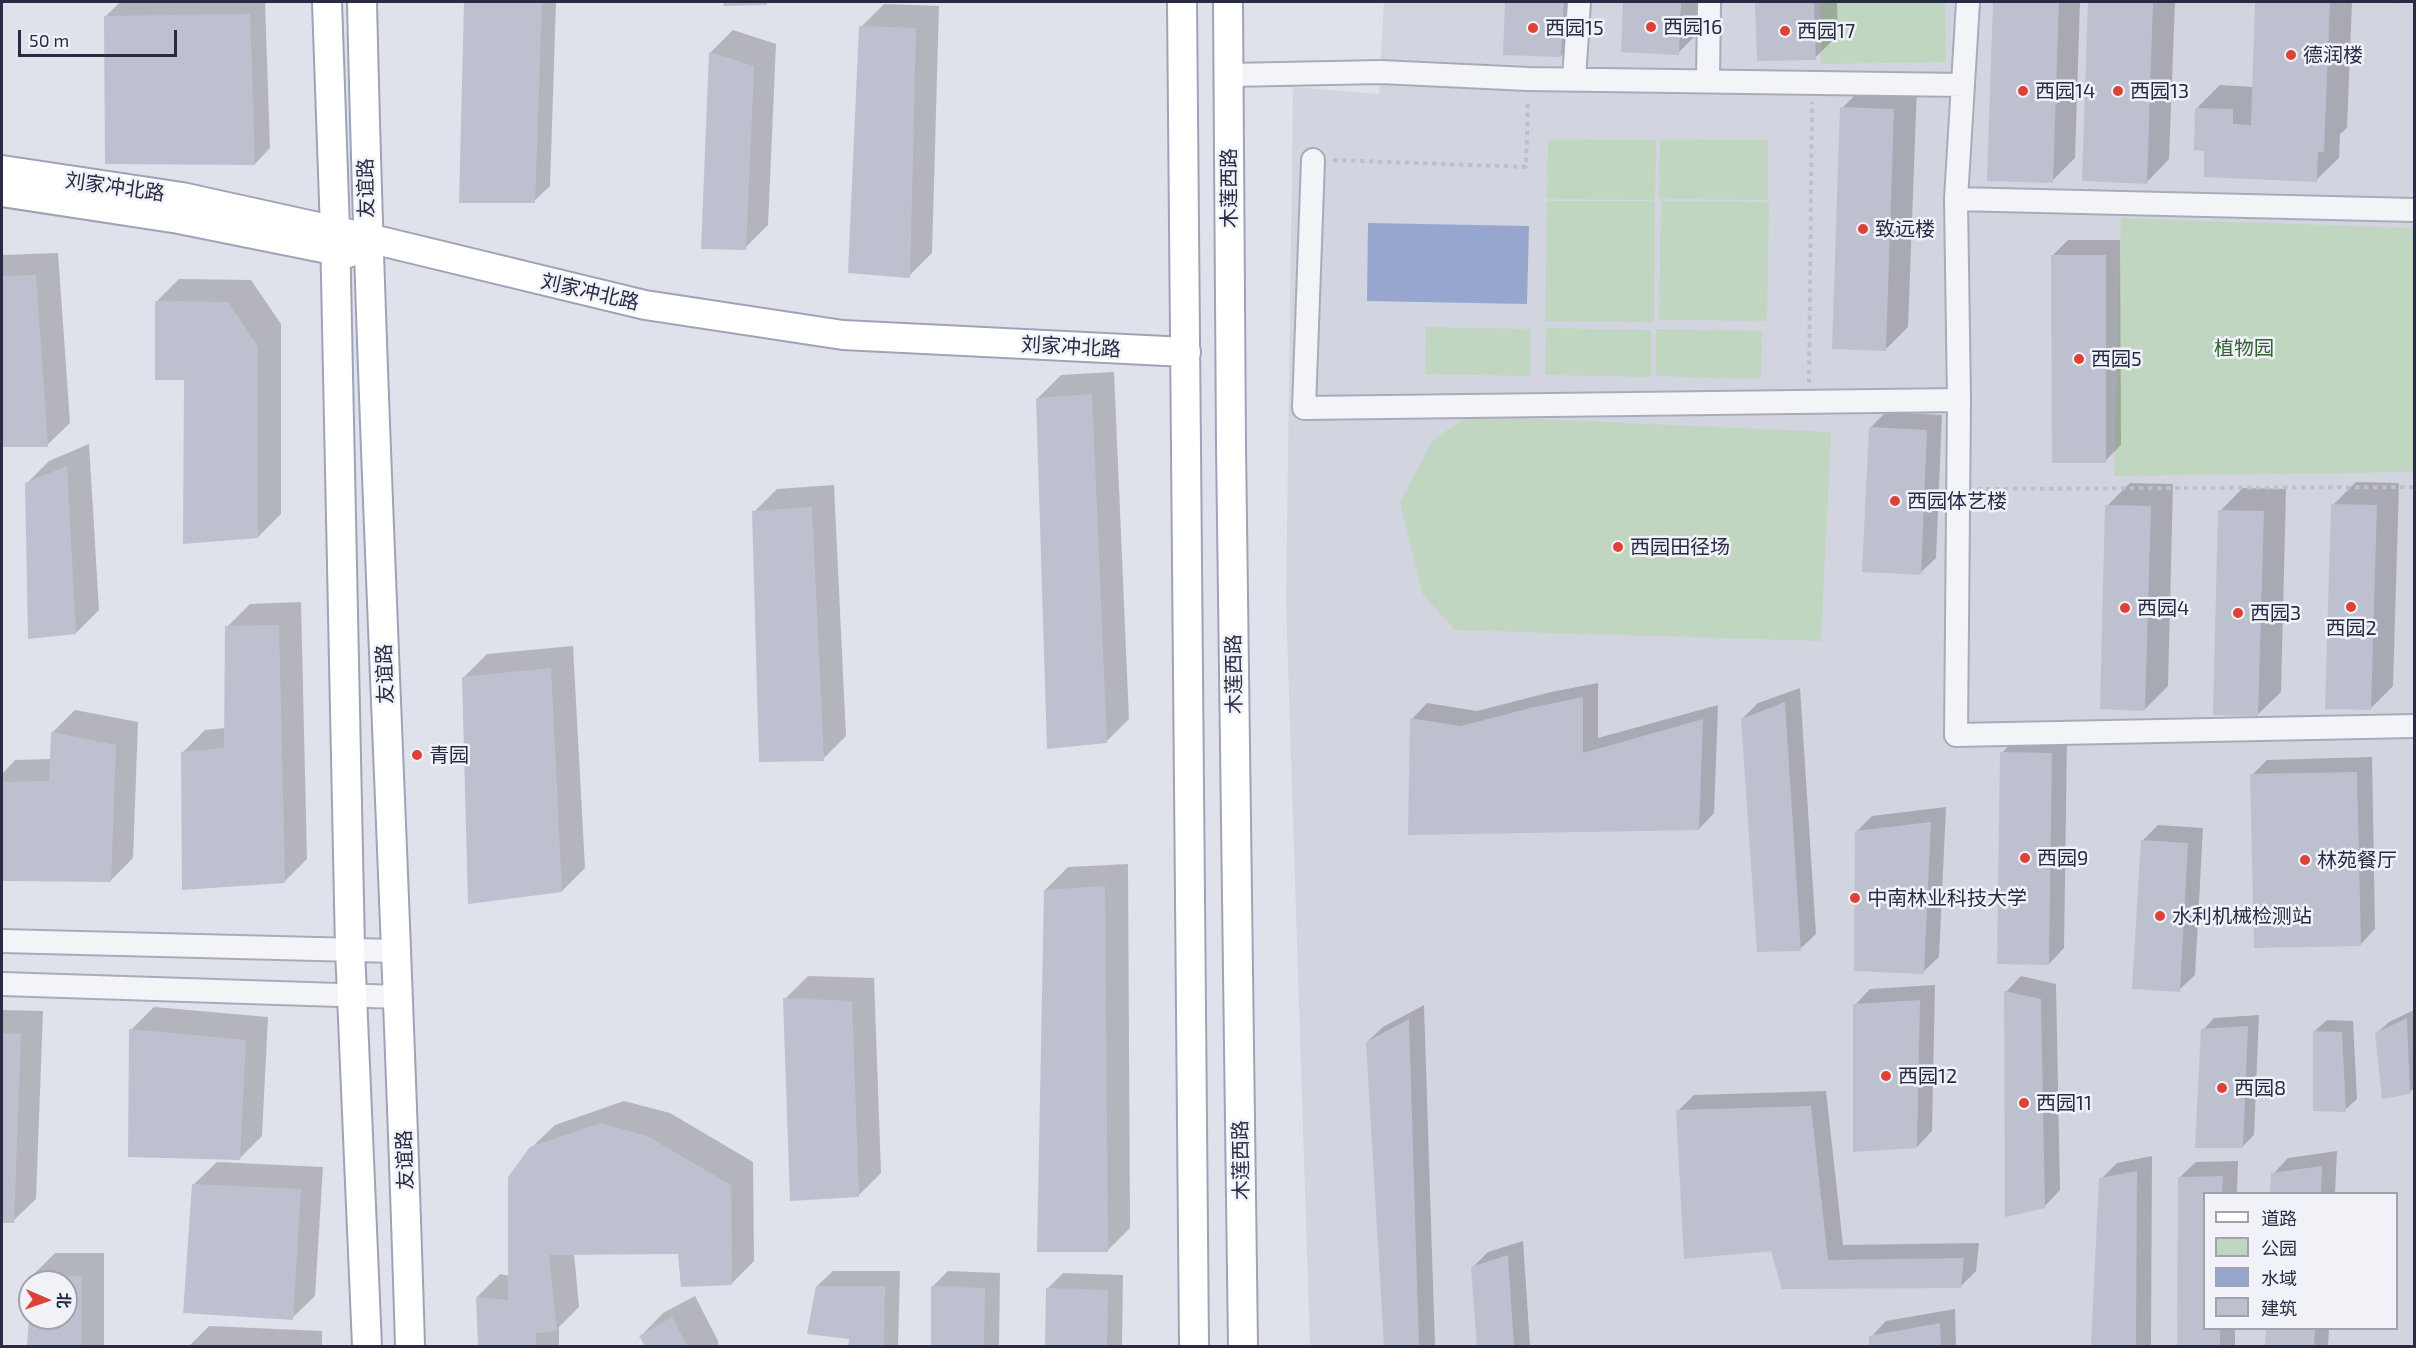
<!DOCTYPE html>
<meta charset="utf-8">
<style>
body{margin:0}
#map{position:relative;width:2416px;height:1348px;overflow:hidden;background:#e0e2eb;font-family:"Exo 2","Noto Sans SC",sans-serif}
canvas{display:block}
.frame{position:absolute;inset:0;border:3px solid #272b44;pointer-events:none}
.legend{position:absolute;left:2203px;top:1192px;width:195px;height:138px;box-sizing:border-box;background:#f0f2f8;border:2px solid #a0a2b0;margin:0;padding:8px 10px;list-style:none;font-size:18px;color:#272b44}
.legend li{display:flex;align-items:center;gap:12px;height:30px}
.legend b{width:30px;border:2px solid #a0a2b0}
.north{position:absolute;left:18px;top:1270px;width:60px;height:60px;box-sizing:border-box;background:#f0f2f8;border:2px solid #a0a2b0;border-radius:50%;rotate:92deg;font-size:16px;font-weight:700;line-height:24px;text-align:center;color:#272b44}
.north::after{content:'';display:block;margin:auto;width:21px;height:27px;background:#de4237;clip-path:polygon(50% 0,100% 100%,50% 72%,0 100%)}
.scale{position:absolute;left:18px;top:30px;width:159px;height:27px;box-sizing:border-box;border:3px solid #272b44;border-top:0;padding-left:8px;font-size:18px;line-height:21px;white-space:nowrap;color:#272b44;-webkit-text-stroke:4px #f0f2f8;paint-order:stroke}
</style>
<div id="map">
<canvas width="2416" height="1348"></canvas>
<div class="frame"></div>
<ul class="legend">
<li><b style="height:8px;background:#fff"></b>道路</li>
<li><b style="height:16px;background:#c1d6c0"></b>公园</li>
<li><b style="height:16px;background:#97a6cf"></b>水域</li>
<li><b style="height:16px;background:#bdc0ce"></b>建筑</li>
</ul>
<div class="north">北</div>
<div class="scale">50 m</div>
</div>
<script>
const ctx = document.querySelector('canvas').getContext('2d');
ctx.lineJoin = 'round';
function fill(path, color) { ctx.fillStyle = color; ctx.fill(path, 'evenodd'); }
function trace(path, color, width, dash) { ctx.strokeStyle = color; ctx.lineWidth = width; ctx.lineCap = dash ? 'butt' : 'round'; ctx.setLineDash(dash || []); ctx.stroke(path); }
function drawText(font, color, halo, rows, align = 'center') {
  ctx.font = font + ' "Exo 2","Noto Sans SC",sans-serif'; ctx.lineWidth = 5; ctx.setLineDash([]); ctx.textBaseline = 'middle'; ctx.strokeStyle = halo; ctx.fillStyle = color; for (const [text, x, y, turn = 0] of rows) {
    ctx.save(); ctx.translate(x, y); ctx.rotate((+turn || 0) * Math.PI / 180); ctx.textAlign = isNaN(turn) ? turn : align; if (halo) ctx.strokeText(text, 0, 0); ctx.fillText(text, 0, 0); ctx.restore();
  }
}
fill(new Path2D(`
 M1384,2H2414V1346H1310L1286,603L1293,87L1379,94ZM2204,1194H2396V1328H2204Z`), '#d2d4e0');
fill(new Path2D(`
 M1820,2H1945L1946,62L1821,64Z
 M1548,139L1656,140L1655,200L1547,199Z
 M1660,139L1768,140V200L1659,199Z
 M1547,201H1655L1654,322L1545,321Z
 M1661,201L1769,202L1767,321L1659,320Z
 M2121,218L2414,228V472L2114,476Z
 M1426,327L1531,329L1530,376L1425,374Z
 M1546,328L1651,330V377L1545,375Z
 M1656,329L1762,331L1761,379L1656,376Z
 M1468,416L1831,432L1821,641L1455,630L1422,593L1400,502L1433,440Z`), '#c1d6c0');
fill(new Path2D(`
 M1368,223L1529,226L1527,304L1367,301Z`), '#97a6cf');
fill(new Path2D(`
 M120,2H265L270,148L255,164L106,16Z
 M465,2H556L550,186L534,201H461Z
 M725,2H769L767,3L725,4Z
 M1507,2H1585L1583,33L1561,56L1504,53Z
 M1625,2H1702L1701,30L1678,53L1622,50Z
 M1757,2H1837L1838,35L1815,58L1758,60Z
 M1995,2H2080L2075,158L2052,181L1989,179Z
 M2090,2H2175L2169,159L2147,182L2084,180Z
 M2257,2H2352L2347,128L2340,134L2339,158L2316,180L2206,149L2197,108L2220,85L2254,87Z
 M884,4L939,6L932,253L909,276L861,27Z
 M733,30L776,44L768,225L745,248L710,53Z
 M1865,85L1917,87L1908,327L1885,350L1842,108Z
 M2068,240H2120L2121,445L2105,461L2053,255Z
 M58,253L70,423L47,445L2,446V255Z
 M179,279L251,280L281,324V514L258,537L185,378L156,302Z
 M1114,372L1129,719L1106,742L1038,398L1061,375Z
 M1886,412L1942,415L1936,558L1920,573L1870,428Z
 M89,444L99,610L76,633L26,484L49,461Z
 M2356,482L2399,483L2393,686L2370,709L2333,505Z
 M2130,483L2173,484L2168,686L2145,709L2107,506Z
 M834,485L846,736L823,759L754,512L777,489Z
 M2243,488L2286,489L2281,692L2258,714L2220,511Z
 M301,602L307,859L284,882L182,753L205,730L226,728L227,627L250,604Z
 M573,646L585,868L562,891L464,677L487,654Z
 M1598,683V738L1718,705L1714,813L1699,829L1412,719L1427,703L1477,711L1551,692Z
 M1800,688L1816,934L1800,949L1742,719L1758,703Z
 M75,710L138,722L133,858L110,881L2,880V774L15,760L52,759V733Z
 M2017,737L2067,738L2064,948L2049,964L2002,753Z
 M2372,757L2375,929L2360,945L2252,775L2267,760Z
 M1946,807L1939,957L1923,972L1856,832L1872,816Z
 M2158,825L2203,828L2195,975L2179,990L2142,841Z
 M1128,864L1130,1228L1107,1251L1045,890L1068,867Z
 M808,976L874,978L881,1173L858,1196L785,999Z
 M2021,976L2056,984L2060,1190L2045,1206L2006,992Z
 M1935,985L1932,1131L1917,1147L1855,1005L1870,989Z
 M1424,1005L1435,1346H1386L1367,1042L1383,1027Z
 M154,1007L268,1017L262,1136L239,1159L131,1030Z
 M2,1010L43,1011L36,1199L13,1221H2Z
 M2414,1010V1088L2410,1092L2377,1033L2389,1022Z
 M2259,1015L2254,1135L2243,1146L2203,1030L2214,1018Z
 M2327,1020L2353,1021L2357,1099L2345,1110L2315,1031Z
 M1826,1091L1843,1245L1979,1243L1976,1271L1960,1287L1772,1249L1678,1111L1694,1095Z
 M624,1101L670,1113L753,1162L754,1261L731,1284L680,1252L574,1253L579,1307L559,1327V1346H480L477,1297L500,1274L510,1276L531,1148L555,1125Z
 M2337,1151L2335,1194H2272L2273,1174L2288,1158Z
 M2152,1156L2151,1346H2092L2101,1179L2117,1163Z
 M2238,1161L2237,1194H2204V1328H2235V1346H2179L2180,1177L2196,1162Z
 M217,1162L323,1167L315,1296L292,1318L194,1184Z
 M1523,1241L1530,1346H1478L1472,1268L1488,1252Z
 M55,1253H104V1346H29L30,1318H66V1282H32V1276Z
 M833,1271H900L898,1346H849L850,1337L817,1286Z
 M948,1271L1000,1273L999,1346H932L933,1286Z
 M1063,1273L1123,1275L1122,1346H1046L1048,1288Z
 M695,1296L718,1341L719,1346H646L641,1336L663,1313Z
 M1955,1309L1956,1346H1871V1337L1886,1321Z
 M209,1326L322,1331V1346H189Z
 M2267,1328H2329L2328,1346H2267Z`), '#0003');
fill(new Path2D(`
 M464,2H542L535,203H459Z
 M724,2H767V5L723,6Z
 M1505,2H1564L1561,57L1503,55Z
 M1623,2H1681L1679,55L1621,52Z
 M1755,2H1814L1816,60L1757,61Z
 M1993,2H2059L2053,183L1987,181Z
 M2088,2H2153L2147,184L2082,181Z
 M2255,2H2330L2324,152H2318L2317,182L2204,177V151L2194,150L2195,108L2233,109V124L2251,125Z
 M250,14L255,165L105,164L104,16Z
 M859,26L916,28L910,278L848,273Z
 M709,52L754,66L746,250L701,249Z
 M1840,107L1894,109L1886,351L1832,349Z
 M2051,255H2106V463H2052Z
 M36,275L48,447H2V276Z
 M155,301L228,302L258,347V538L183,544L184,380H155Z
 M1092,394L1107,743L1047,749L1036,398Z
 M1869,427L1927,430L1921,575L1862,572Z
 M67,466L76,634L28,639L25,483Z
 M2331,504L2377,505L2371,710L2325,709Z
 M2105,505L2151,506L2145,711L2100,709Z
 M812,507L824,761L759,762L752,511Z
 M2218,510L2264,511L2258,716L2213,715Z
 M279,625L285,883L182,890L181,752L224,748L225,626Z
 M551,668L562,892L468,904L462,677Z
 M1583,697V753L1703,719L1699,830L1408,835L1410,718L1461,726L1534,707Z
 M1785,702L1801,951L1757,952L1741,719Z
 M51,732L116,745L111,882L2,881V782L49,781Z
 M2000,752L2052,753L2049,965L1997,964Z
 M2357,772L2361,946L2254,948L2250,774Z
 M1931,822L1924,974L1854,971L1855,831Z
 M2141,840L2188,843L2180,992L2132,989Z
 M1105,886L1108,1252H1037L1044,890Z
 M2004,991L2041,999L2045,1208L2005,1217Z
 M783,998L852,1001L859,1197L790,1201Z
 M1920,1000L1917,1148L1853,1152V1004Z
 M2407,1018L2410,1094L2382,1099L2375,1033Z
 M1409,1019L1419,1346H1384L1366,1042Z
 M2248,1026L2243,1148H2195L2201,1029Z
 M129,1029L246,1040L240,1160L128,1157Z
 M2313,1031L2342,1032L2346,1112L2313,1111Z
 M2,1033L21,1034L14,1223H2Z
 M1811,1106L1828,1260L1964,1258L1961,1288L1782,1289L1771,1251L1684,1259L1676,1110Z
 M601,1123L647,1136L731,1185L732,1285L681,1287L678,1254L549,1255L557,1331L536,1333V1346H478L476,1297L508,1300V1177L530,1147Z
 M2322,1166L2321,1194H2270L2271,1173Z
 M2137,1171L2136,1346H2091L2099,1178Z
 M2223,1176L2222,1194H2204V1328H2220V1346H2177L2178,1177Z
 M192,1184L301,1189L293,1320L183,1313Z
 M1508,1255L1514,1346H1477L1471,1267Z
 M31,1275L82,1276V1346H27L29,1318H66V1282H30Z
 M816,1286H885L884,1346H848L849,1339L807,1334Z
 M931,1286L985,1288L984,1346H931Z
 M1046,1288L1108,1290L1107,1346H1045Z
 M672,1317L687,1346H645L639,1336Z
 M1940,1323L1941,1346H1869V1336Z
 M2266,1328H2315L2314,1346H2265Z`), '#bdc0ce');
const minor = new Path2D(`
 M1968,2L1956,199L1959,400L1956,735L2414,726
 M1229,75L1381,72L1528,79L1963,85
 M1574,79L1579,2
 M1708,81L1709,2
 M1313,160L1304,408L1959,400
 M1956,199L2414,210
 M2,941L396,951
 M2,984L400,997`);
const major = new Path2D(`
 M327,2L335,230L350,949L367,1346
 M362,2C372,450 397,898 410,1346
 M1182,2L1194,1346
 M1228,2L1231,446L1243,1346
 M2,170L182,197L368,238L645,305L843,335L1186,352
 M2,192L179,219L348,253`);
trace(minor, '#a8abb9', 26);
trace(major, '#9ea3b8', 32);
trace(new Path2D(`
 M2393,2H2394
 M1333,160L1526,167L1528,101
 M1809,383L1812,102
 M1977,489L2414,487`), '#bec0c9', 4, [4.5, 4.5]);
trace(minor, '#f3f4f8', 22);
trace(major, '#fff', 28);
for (const [x, y, r, color] of [
 [1651,27,6,"#de4237"],
 [1533,28,6,"#de4237"],
 [1785,31,6,"#de4237"],
 [2291,55,6,"#de4237"],
 [2023,91,6,"#de4237"],
 [2118,91,6,"#de4237"],
 [1863,229,6,"#de4237"],
 [2079,359,6,"#de4237"],
 [1895,501,6,"#de4237"],
 [1618,547,6,"#de4237"],
 [2351,607,6,"#de4237"],
 [2125,608,6,"#de4237"],
 [2238,613,6,"#de4237"],
 [417,755,6,"#de4237"],
 [2025,858,6,"#de4237"],
 [2305,860,6,"#de4237"],
 [1855,898,6,"#de4237"],
 [2160,916,6,"#de4237"],
 [1886,1076,6,"#de4237"],
 [2222,1088,6,"#de4237"],
 [2024,1103,6,"#de4237"]
]) { const dot = new Path2D(); dot.arc(x, y, r, 0, 2 * Math.PI); ctx.fillStyle = color; ctx.fill(dot); trace(dot, '#f0f2f8', 2); }
drawText('20px', '#272b44', '#f0f2f8', [
 ["西园16",1663,27],
 ["西园15",1545,28],
 ["西园17",1797,31],
 ["德润楼",2303,55],
 ["西园14",2035,91],
 ["西园13",2130,91],
 ["致远楼",1875,229],
 ["西园5",2091,359],
 ["西园体艺楼",1907,501],
 ["西园田径场",1630,547],
 ["西园4",2137,608],
 ["西园3",2250,613],
 ["西园2",2351,628,"center"],
 ["青园",429,755],
 ["西园9",2037,858],
 ["林苑餐厅",2317,860],
 ["中南林业科技大学",1867,898],
 ["水利机械检测站",2172,916],
 ["西园12",1898,1076],
 ["西园8",2234,1088],
 ["西园11",2036,1103]
], 'left');
drawText('20px', '#272b44', '#f0f2f8', [
 ["刘家冲北路",115,187,8],
 ["友谊路",366,188,-91],
 ["木莲西路",1229,188,-90],
 ["刘家冲北路",590,292,13],
 ["刘家冲北路",1071,347,3],
 ["友谊路",385,674,-92],
 ["木莲西路",1234,674,-91],
 ["友谊路",405,1160,-92],
 ["木莲西路",1241,1160,-91]
]);
drawText('20px', '#326233', '#f0f2f8', [
 ["植物园",2244,348]
]);
</script>
